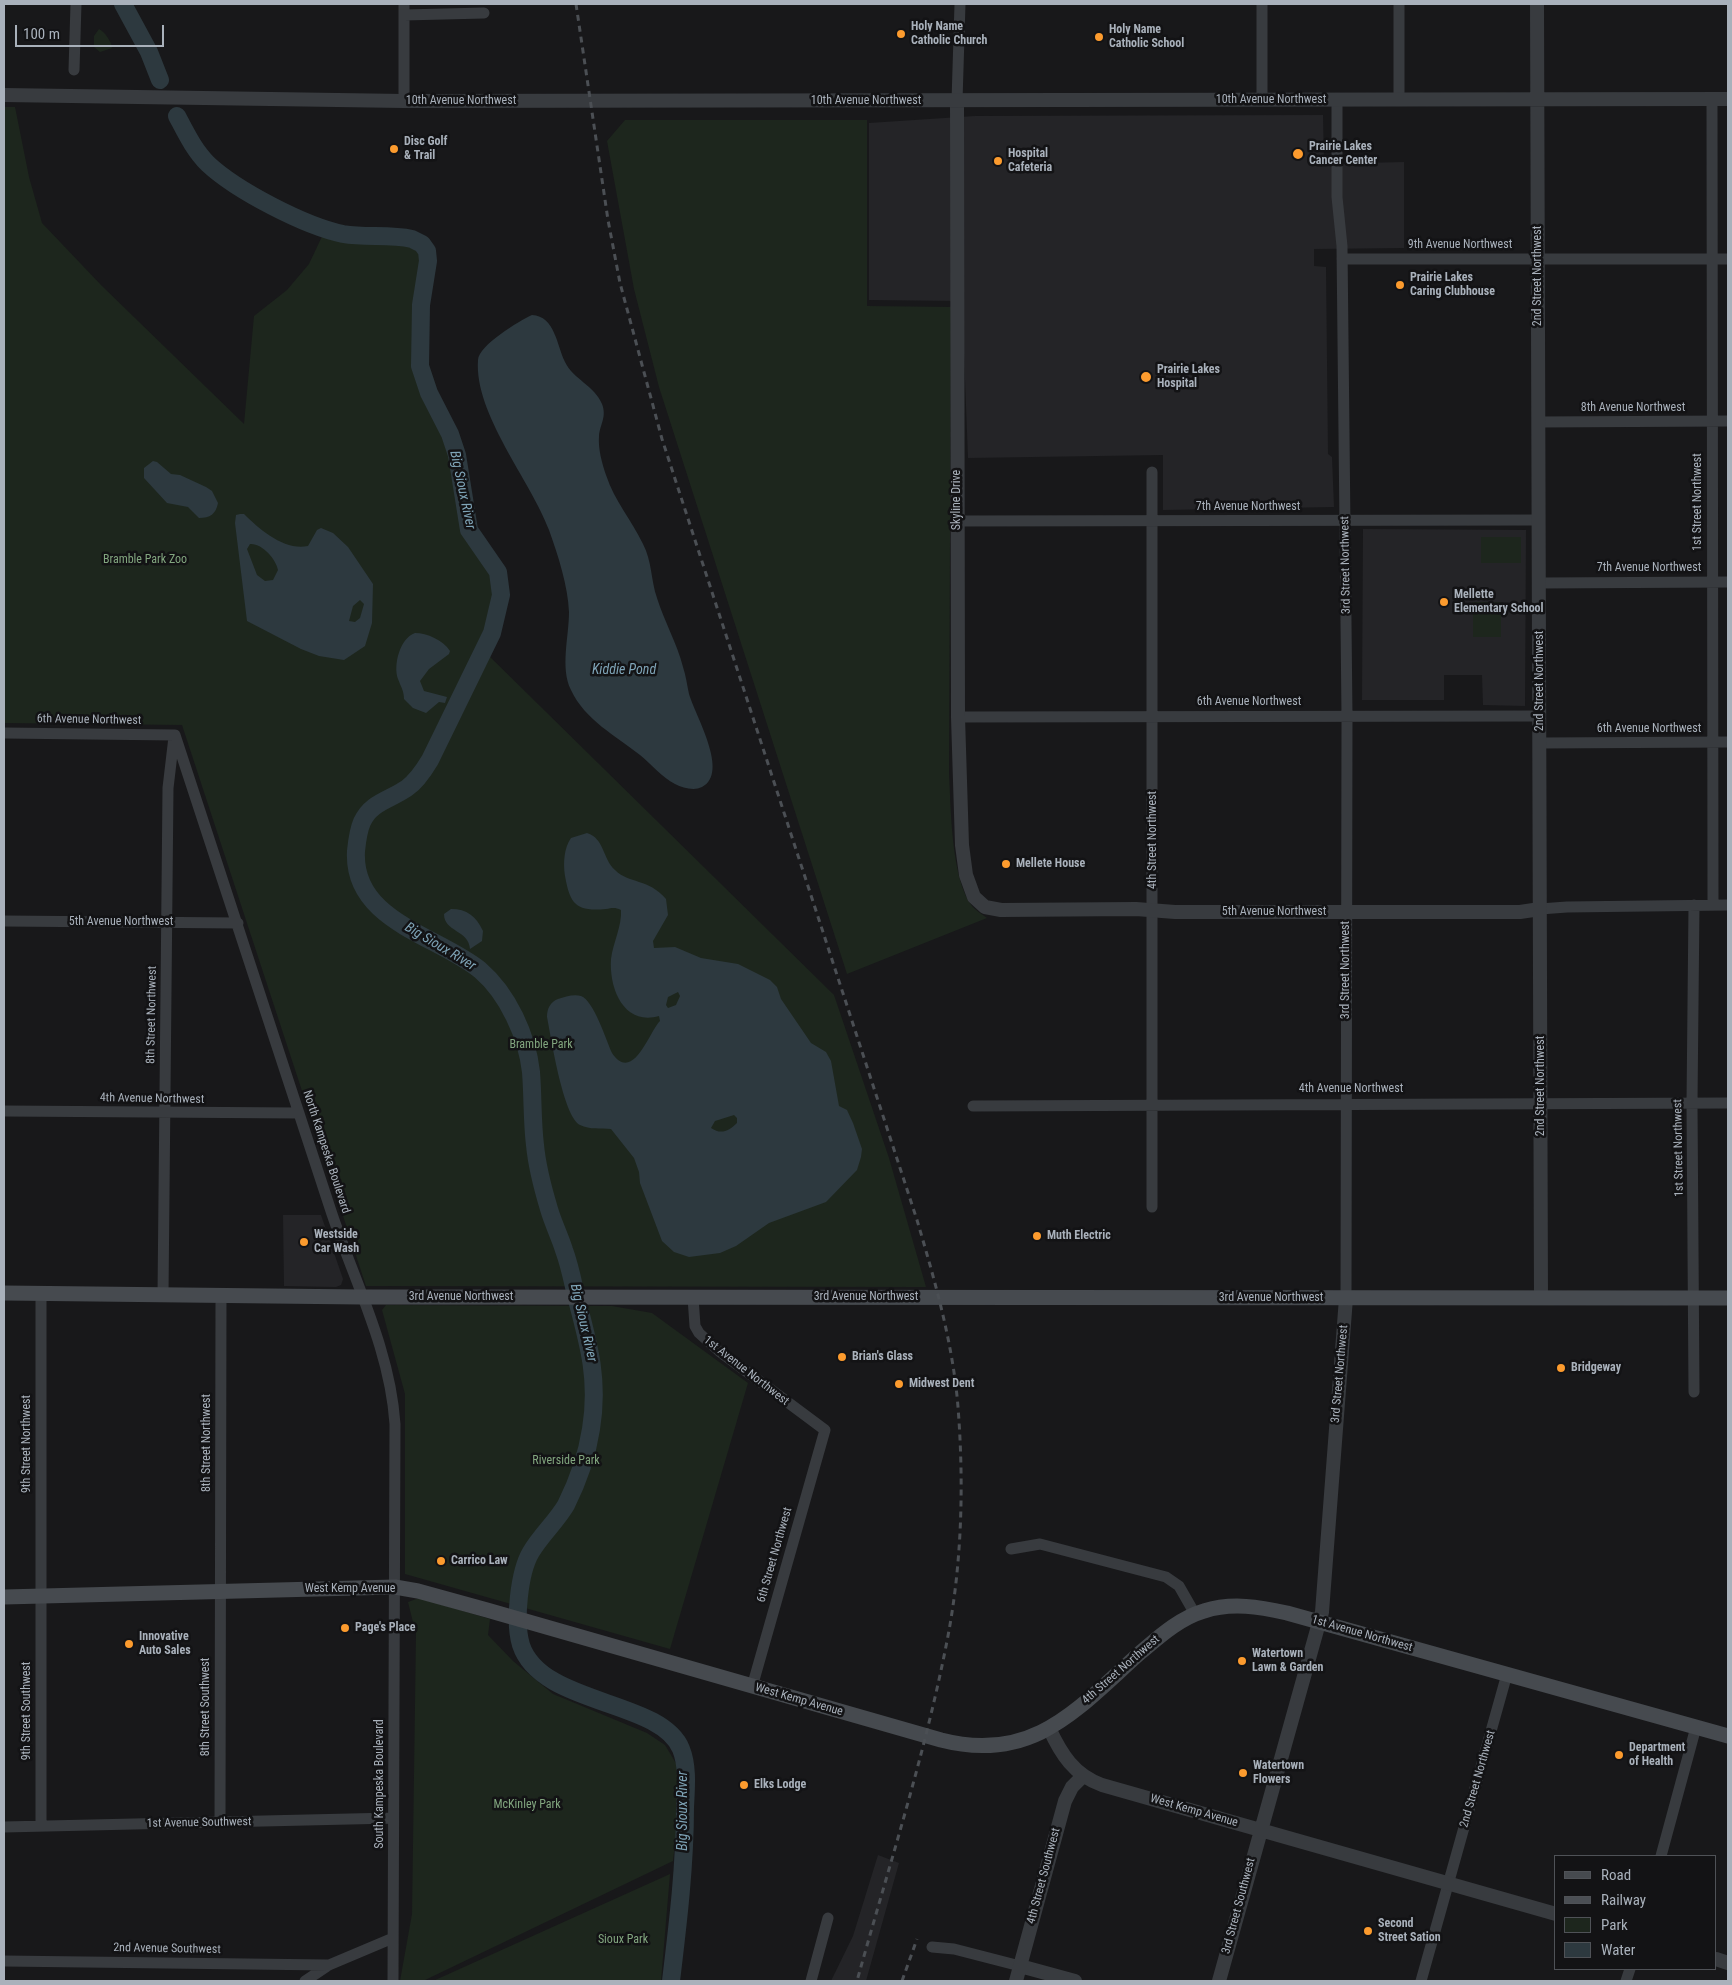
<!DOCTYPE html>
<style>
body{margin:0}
#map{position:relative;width:1732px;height:1985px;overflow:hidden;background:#18181a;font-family:"Roboto Condensed",sans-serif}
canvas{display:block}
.frame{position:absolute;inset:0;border:5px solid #a9b1bb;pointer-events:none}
.legend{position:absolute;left:1554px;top:1855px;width:162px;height:115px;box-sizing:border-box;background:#131315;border:1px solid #4f5257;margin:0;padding:6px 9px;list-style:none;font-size:15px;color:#a9b1bb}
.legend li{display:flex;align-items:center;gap:10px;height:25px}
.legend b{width:25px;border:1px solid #4f5257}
.scale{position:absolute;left:15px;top:25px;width:149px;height:22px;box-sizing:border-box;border:2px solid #a9b1bb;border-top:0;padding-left:6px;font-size:15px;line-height:18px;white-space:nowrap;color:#a9b1bb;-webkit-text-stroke:4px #131315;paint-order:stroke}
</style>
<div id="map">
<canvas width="1732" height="1985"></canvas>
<div class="frame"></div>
<ul class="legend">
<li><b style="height:6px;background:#464a4f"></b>Road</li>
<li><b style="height:6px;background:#4b4f54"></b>Railway</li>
<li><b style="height:14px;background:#1d261d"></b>Park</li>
<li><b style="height:14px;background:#2d393f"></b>Water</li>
</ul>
<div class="scale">100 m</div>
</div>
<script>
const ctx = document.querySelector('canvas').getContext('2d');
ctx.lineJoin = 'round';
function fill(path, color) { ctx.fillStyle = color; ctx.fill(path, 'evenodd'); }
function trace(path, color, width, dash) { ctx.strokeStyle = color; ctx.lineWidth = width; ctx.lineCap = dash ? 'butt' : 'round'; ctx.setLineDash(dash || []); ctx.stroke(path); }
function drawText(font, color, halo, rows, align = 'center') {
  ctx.font = font + ' "Roboto Condensed",sans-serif'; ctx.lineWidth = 5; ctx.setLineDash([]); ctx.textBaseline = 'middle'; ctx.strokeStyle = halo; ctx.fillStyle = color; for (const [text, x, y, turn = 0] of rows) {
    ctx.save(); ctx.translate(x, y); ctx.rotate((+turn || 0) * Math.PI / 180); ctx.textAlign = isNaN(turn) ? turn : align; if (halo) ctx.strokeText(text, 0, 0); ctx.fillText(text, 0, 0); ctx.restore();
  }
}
fill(new Path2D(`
 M1323,115L1324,164L1404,162V248L1314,249V266L1326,267L1328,454L1332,457L1334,507L1163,510V455L968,458L962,301L869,300V123L975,116Z
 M1363,529L1526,530L1525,706L1483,705L1482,675H1444V700H1362Z
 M283,1215H321L343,1279L341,1285L336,1287L284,1286Z
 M878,1855L899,1863L866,1981H831L853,1936Z`), '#242427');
fill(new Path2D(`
 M99,29C104,31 112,42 112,48L100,52L94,47V36Z
 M4,107H15L29,177L42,223L101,285L244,424L254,316L287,290L309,264L326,228C340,233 353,236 368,237C387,238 403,235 422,244C434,263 423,285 421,306C419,329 417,356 424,378C432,405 450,427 457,455C462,479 460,507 469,530C473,542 484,551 491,561C510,589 497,623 484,651L834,995L889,1158L926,1287L366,1286L182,725L4,723Z
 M625,120H867V306L951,307L949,774C951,807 951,886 975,909C978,912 983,915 987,918L847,974L659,387L634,289L607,141Z
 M1481,537H1521V563H1481Z
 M1473,602H1501V637H1473Z
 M386,1305L612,1306L652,1313L748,1383L670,1649L405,1574V1394L382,1310Z
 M419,1598L490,1619L488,1635L513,1661L553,1694L647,1733L665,1745L677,1765L682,1779L673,1861L423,1981H400L412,1914L416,1634L408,1602Z
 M670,1874L661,1981H433Z`), '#1d261d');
fill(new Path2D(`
 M532,315C555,316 557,346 565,362C573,379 595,386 602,404C607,417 600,424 599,436C598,449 602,463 606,475C615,502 631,519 643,544C652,561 651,581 657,598C664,621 677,643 683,667C686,676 687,685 689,694C695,715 730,773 702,787C694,791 683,788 675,784C662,777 652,765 640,755C616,736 585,720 571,690C560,668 569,637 569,612C568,586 558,555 549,530C531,481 474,414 478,360C479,345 519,321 532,315Z
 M153,461L157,462L171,474L180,475L206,487L212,491L218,503C216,514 210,518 199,518L188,507L167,503L144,478V468Z
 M240,514H244C260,530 285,551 308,546L317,530L321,528L333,533L348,547L373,584L372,623L365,646L344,660L319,656L301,649L247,621L235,523L236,515ZM250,544C262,543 276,559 278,570L273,580L265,581L257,575L247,549ZM360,600L364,604L360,618L355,622L349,621L353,606Z
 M415,633C427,633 443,640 450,651L449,654L429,669L420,681L424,691L447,697L445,703L439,702L426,713L413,708L404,699C404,691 401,687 398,679C393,665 400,638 415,633Z
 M587,833C605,839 602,858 615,870C629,884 648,878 666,899L668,915L653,941L654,948L675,947L701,958L738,964L770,980L777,987L781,999L811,1043L826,1052L831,1061L839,1106L847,1110L853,1123L862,1149L861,1157L857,1170L826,1202L769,1223L736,1246L720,1253L689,1257L674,1252L662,1241L640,1183L639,1172L634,1158L611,1129C601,1128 590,1130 580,1125C563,1116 551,1037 547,1017C547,1009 550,1002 558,999C565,997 573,994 581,996C594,1001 606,1040 612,1053C633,1084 649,1032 660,1021L659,1016C624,1026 609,989 611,959C613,943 622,926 621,910C615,907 612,908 606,909C575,912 570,903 565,876C563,863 564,848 571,838ZM678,992L680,996L676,1005L668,1008L666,1005L668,997ZM734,1115L737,1118V1123C729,1131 721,1135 711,1128L715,1121Z
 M451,909C467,909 476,916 483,931L482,941L470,949C469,930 444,932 444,914Z`), '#2d393f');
trace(new Path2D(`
 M123,4L149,52L160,80
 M177,116C186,133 194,150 208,164C237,191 305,226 343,234C366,238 389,234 412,239L422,244L427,251L428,261L421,305L420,366L429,393L450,434L457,455L469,530L498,572L501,595L492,633L430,760C424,770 417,781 407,788C390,800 371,802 362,822C358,831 357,841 356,851C352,921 437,935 480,970C508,994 527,1036 531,1072C533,1097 532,1121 535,1145C537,1167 543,1189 549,1209C553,1223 560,1237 564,1250C570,1266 573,1283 577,1300C589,1345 599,1381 591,1429C587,1455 578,1481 566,1505C556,1522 541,1535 531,1552C519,1572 514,1622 521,1645C541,1706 661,1699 681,1749C688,1766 686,1788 685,1807C685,1865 678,1923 671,1981`), '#2d393f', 18);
trace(new Path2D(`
 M404,15L484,13
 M74,70L76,4
 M1712,99L1713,905
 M1262,100V4
 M1337,100V197L1342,246L1347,716L1346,1298
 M1399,100V4
 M404,101V4
 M957,101L960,4
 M1342,259H1728
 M1538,422L1728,421
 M1152,472V1207
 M957,521L1539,520
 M1540,583L1728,582
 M958,717L1540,716
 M4,733L175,735
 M175,735C227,892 278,1050 330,1208C353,1279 390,1348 395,1424L393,1981
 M1540,743L1728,742
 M1694,905L1692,1103L1694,1392
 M1540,909L1567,907L1728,905
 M4,921L238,923
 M973,1106L1728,1103
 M4,1111L299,1113
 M41,1293V1826
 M163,1295L168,788L174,737
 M693,1297L695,1326L699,1333L719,1351L825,1430L752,1687
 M1011,1549L1040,1544L1166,1577L1179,1586L1195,1614
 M220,1822L221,1295
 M4,1827L393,1818
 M1661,1856L1696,1727
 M932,1947L954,1949L1020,1966
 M4,1961L329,1965
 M305,1981L329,1965L393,1938
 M811,1981L828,1918
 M1421,1981L1507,1674
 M1626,1981L1630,1969`), '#383b3f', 11);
trace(new Path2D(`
 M1537,4L1541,1298
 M4,95L404,101L1728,99
 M957,101L958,717L962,845L966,875L974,897L985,907L1001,910L1136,909L1175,912H1520L1540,909
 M1049,1728C1061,1754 1074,1775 1102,1785L1556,1914
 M1716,1959L1728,1963
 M1020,1966L1075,1981
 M1016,1981L1065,1801L1072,1787L1083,1776
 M1219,1981L1322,1612L1346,1298`), '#383b3f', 14);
trace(new Path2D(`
 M4,1293L361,1297L1728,1298
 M4,1597L395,1587L418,1591L487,1610L941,1740C1034,1764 1078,1708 1141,1652C1160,1636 1180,1618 1204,1611C1232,1602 1260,1607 1287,1613L1728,1736`), '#464a4f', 15);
trace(new Path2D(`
 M576,4L608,220L620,283L662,439L917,1220C935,1281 953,1344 958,1407C964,1484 962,1565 947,1641C925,1755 888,1869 857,1981
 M902,1981L917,1939`), '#4b4f54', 3, [6, 5]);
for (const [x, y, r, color] of [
 [901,34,5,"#fc9b2e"],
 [1099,37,5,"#fc9b2e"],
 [394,149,5,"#fc9b2e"],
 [1298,154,6,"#fc9b2e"],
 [998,161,5,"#fc9b2e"],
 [1400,285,5,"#fc9b2e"],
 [1146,377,6,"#fc9b2e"],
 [1444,602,5,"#fc9b2e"],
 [1006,864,5,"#fc9b2e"],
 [1037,1236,5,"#fc9b2e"],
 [304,1242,5,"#fc9b2e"],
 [842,1357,5,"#fc9b2e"],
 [1561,1368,5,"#fc9b2e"],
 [899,1384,5,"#fc9b2e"],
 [441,1561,5,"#fc9b2e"],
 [345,1628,5,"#fc9b2e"],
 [129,1644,5,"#fc9b2e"],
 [1242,1661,5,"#fc9b2e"],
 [1619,1755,5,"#fc9b2e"],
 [1243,1773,5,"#fc9b2e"],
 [744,1785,5,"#fc9b2e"],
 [1368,1931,5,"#fc9b2e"]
]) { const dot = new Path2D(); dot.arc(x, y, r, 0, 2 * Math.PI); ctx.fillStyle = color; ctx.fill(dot); trace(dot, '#131315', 2); }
drawText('bold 12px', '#a9b1bb', '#131315', [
 ["Holy Name",911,27],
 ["Catholic Church",911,41],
 ["Holy Name",1109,30],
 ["Catholic School",1109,44],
 ["Disc Golf",404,142],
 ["& Trail",404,156],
 ["Prairie Lakes",1309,147],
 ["Cancer Center",1309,161],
 ["Hospital",1008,154],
 ["Cafeteria",1008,168],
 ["Prairie Lakes",1410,278],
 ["Caring Clubhouse",1410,292],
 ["Prairie Lakes",1157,370],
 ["Hospital",1157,384],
 ["Mellette",1454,595],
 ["Elementary School",1454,609],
 ["Mellete House",1016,864],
 ["Westside",314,1235],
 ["Car Wash",314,1249],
 ["Muth Electric",1047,1236],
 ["Brian's Glass",852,1357],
 ["Bridgeway",1571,1368],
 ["Midwest Dent",909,1384],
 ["Carrico Law",451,1561],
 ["Page's Place",355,1628],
 ["Innovative",139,1637],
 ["Auto Sales",139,1651],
 ["Watertown",1252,1654],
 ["Lawn & Garden",1252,1668],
 ["Department",1629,1748],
 ["of Health",1629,1762],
 ["Watertown",1253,1766],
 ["Flowers",1253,1780],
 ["Elks Lodge",754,1785],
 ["Second",1378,1924],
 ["Street Sation",1378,1938]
], 'left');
drawText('12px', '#a9b1bb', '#131315', [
 ["10th Avenue Northwest",1271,100],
 ["10th Avenue Northwest",461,101],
 ["10th Avenue Northwest",866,101],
 ["9th Avenue Northwest",1460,245],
 ["2nd Street Northwest",1538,276,-90],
 ["8th Avenue Northwest",1633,408],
 ["Skyline Drive",957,500,-90],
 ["1st Street Northwest",1698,502,-90],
 ["7th Avenue Northwest",1248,507],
 ["3rd Street Northwest",1346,565,-91],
 ["7th Avenue Northwest",1649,568],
 ["2nd Street Northwest",1540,681,-90],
 ["6th Avenue Northwest",1249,702],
 ["6th Avenue Northwest",89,720,1],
 ["6th Avenue Northwest",1649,729],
 ["4th Street Northwest",1153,840,-90],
 ["5th Avenue Northwest",1274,912],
 ["5th Avenue Northwest",121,922],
 ["3rd Street Northwest",1346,970,-90],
 ["8th Street Northwest",152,1015,-89],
 ["2nd Street Northwest",1541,1086,-90],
 ["4th Avenue Northwest",1351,1089],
 ["4th Avenue Northwest",152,1099,1],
 ["1st Street Northwest",1679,1148,-91],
 ["North Kampeska Boulevard",326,1152,72],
 ["3rd Avenue Northwest",461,1297],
 ["3rd Avenue Northwest",866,1297],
 ["3rd Avenue Northwest",1271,1298],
 ["1st Avenue Northwest",746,1371,38],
 ["3rd Street Northwest",1340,1374,-85],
 ["8th Street Northwest",207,1443,-90],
 ["9th Street Northwest",27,1444,-90],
 ["6th Street Northwest",775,1555,-74],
 ["West Kemp Avenue",350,1589],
 ["1st Avenue Northwest",1362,1634,16],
 ["4th Street Northwest",1121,1670,-41],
 ["West Kemp Avenue",799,1700,16],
 ["8th Street Southwest",206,1707,-90],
 ["9th Street Southwest",27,1711,-90],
 ["2nd Street Northwest",1478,1779,-74],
 ["South Kampeska Boulevard",380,1784,-90],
 ["West Kemp Avenue",1194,1811,16],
 ["1st Avenue Southwest",199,1823,-1],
 ["4th Street Southwest",1044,1876,-75],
 ["3rd Street Southwest",1239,1906,-75],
 ["2nd Avenue Southwest",167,1949,1]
]);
drawText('12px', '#82a67f', '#131315', [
 ["Bramble Park Zoo",145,560],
 ["Bramble Park",541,1045],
 ["Riverside Park",566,1461],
 ["McKinley Park",527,1805],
 ["Sioux Park",623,1940]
]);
drawText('italic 14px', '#7fa4b7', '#131315', [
 ["Big Sioux River",462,490,78],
 ["Kiddie Pond",624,670],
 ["Big Sioux River",440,947,31],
 ["Big Sioux River",583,1323,77],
 ["Big Sioux River",683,1811,-90]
]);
</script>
